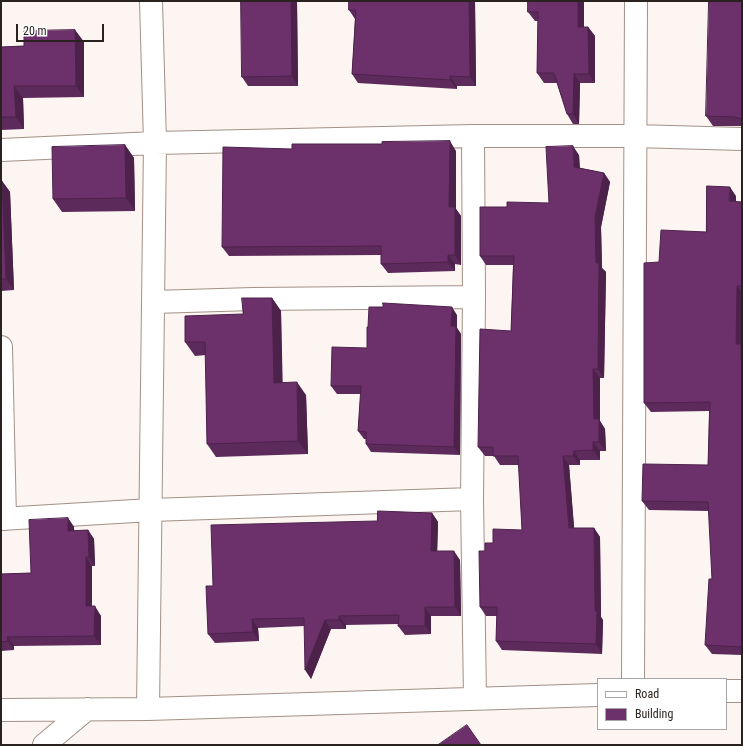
<!DOCTYPE html>
<style>
body{margin:0}
#map{position:relative;width:743px;height:746px;overflow:hidden;background:#fdf5f1;font-family:"Roboto Condensed",sans-serif}
canvas{display:block}
.frame{position:absolute;inset:0;border:2px solid #29221e;pointer-events:none}
.legend{position:absolute;left:597px;top:678px;width:130px;height:52px;box-sizing:border-box;background:#fff;border:1px solid #a9a7a5;margin:0;padding:5px 7px;list-style:none;font-size:12px;color:#29221e}
.legend li{display:flex;align-items:center;gap:8px;height:20px}
.legend b{width:20px;border:1px solid #a9a7a5}
.scale{position:absolute;left:16px;top:24px;width:88px;height:18px;box-sizing:border-box;border:2px solid #29221e;border-top:0;padding-left:5px;font-size:12px;line-height:14px;white-space:nowrap;color:#29221e;-webkit-text-stroke:3px #fff;paint-order:stroke}
</style>
<div id="map">
<canvas width="743" height="746"></canvas>
<div class="frame"></div>
<ul class="legend">
<li><b style="height:5px;background:#fff"></b>Road</li>
<li><b style="height:11px;background:#6c316b"></b>Building</li>
</ul>
<div class="scale">20 m</div>
</div>
<script>
const ctx = document.querySelector('canvas').getContext('2d');
ctx.lineJoin = 'round';
function trace(path, color, width, dash) { ctx.strokeStyle = color; ctx.lineWidth = width; ctx.lineCap = dash ? 'butt' : 'round'; ctx.setLineDash(dash || []); ctx.stroke(path); }
function fill(path, color) { ctx.fillStyle = color; ctx.fill(path, 'evenodd'); }
const minor = new Path2D(`
 M473,136L474,297L472,499L475,698
 M1,150L155,143L473,136H635L742,139
 M153,302L253,299L474,297
 M1,347L5,519
 M1,519L151,510L472,499
 M633,679L636,1
 M726,691H742
 M148,709L155,143L151,1
 M1,710L148,709L598,695
 M44,745L87,709`);
trace(minor, '#a29187', 24);
trace(minor, '#fff', 22);
fill(new Path2D(`
 M241,1H297L298,86H248L242,77Z
 M349,1H475L476,86H457V89L358,83L352,74L355,19L349,10Z
 M584,1V27H588L595,36V83H580L579,124H573L567,114L557,83H544L537,73L538,21H535L528,12Z
 M742,1V126H713L706,116Z
 M75,30L84,42V97L23,98L24,129L1,130V47L24,46Z
 M125,145L134,158L135,211L62,212L53,199Z
 M292,149L456,151V209L461,216V265L455,264V271L388,273L381,264V255L229,256L222,247Z
 M579,155L580,168L604,173L610,182L601,227L602,268L606,272L604,378H600V421L605,429L606,451H600V460H580V465H569L574,528H594L600,537L601,617L603,620L602,654L502,650L496,641L497,616H486L480,607L485,551L493,543L522,530L519,465H500L494,456H485L478,447L511,331L513,265H486L480,256L507,207L549,203Z
 M1,181H2L10,192L14,290L1,291Z
 M736,196V202H742V655L712,654L705,645L712,579L709,511L649,510L642,501L708,465L709,411L651,412L644,403L659,262L706,232Z
 M272,298L281,311L282,382L306,395L308,454L216,457L207,444L206,355L195,356L185,342L243,314Z
 M457,315V328L461,334L460,455L371,452L366,444V439H364L358,431L361,394H337L331,386L367,348Z
 M432,513L438,522L437,551L460,560L461,616H431V634L405,635L398,626V624L346,625V629H331L311,679L304,626L258,628L259,641L215,643L208,634L213,586L377,521Z
 M68,518L74,527V531L88,530L94,539L95,566H92V606L101,616V645L14,646V650L1,651V574L31,573Z`), '#5d2a5c');
fill(new Path2D(`
 M291,1H297L298,86L292,76Z
 M469,1H475L476,86L470,77Z
 M578,1H584V36L578,27Z
 M588,27L595,36V83L589,74Z
 M75,30L84,42V97L76,86Z
 M574,74L580,83L579,124L573,114Z
 M450,76L457,86V89L450,80Z
 M14,86L23,98L24,129L16,117Z
 M450,141L456,151V209L461,216V265L455,255L449,207Z
 M125,145L134,158L135,211L126,198Z
 M573,146L579,155L580,176L574,167Z
 M604,173L610,182L601,227L602,268L606,272L604,378L598,369L595,217Z
 M2,181L10,192L14,290L6,279Z
 M730,187L736,196V210L729,201Z
 M448,255L455,264V271L448,262Z
 M737,286L742,293V361L736,344Z
 M272,298L281,311L283,396L274,383Z
 M452,307L457,315V328L461,334L460,455L454,447L451,326Z
 M593,369L600,378V421L605,429L606,451L599,442L594,419Z
 M297,382L306,395L308,454L298,441Z
 M593,442L600,451V460L593,450Z
 M574,451L580,460V465L573,456Z
 M563,456L569,465L575,538L569,528Z
 M432,513L438,522L437,560L431,551Z
 M68,518L74,527L75,540L68,531Z
 M594,528L600,537L601,617L603,620L602,654L596,644Z
 M88,530L94,539L95,566L89,557Z
 M454,551L460,560L461,616L455,607Z
 M86,557L92,566V615L86,606Z
 M95,606L101,616V645L94,636Z
 M425,607L431,616V634L425,626Z
 M339,616L346,625V629L339,620Z
 M252,619L258,628L259,641L253,632Z
 M325,620L331,629L311,679L305,670Z
 M7,637L14,646V650L8,641Z`), '#4c224b');
const building = new Path2D(`
 M241,1H291L292,76L242,77Z
 M349,1H469L470,77L450,76V80L352,74L356,10H349Z
 M528,1H578V27H588L589,74H574L573,114H567L554,73H537L538,12H528Z
 M709,1H742V119L735,117L706,116Z
 M75,30L76,86H14L16,117H1V47L24,46V31Z
 M450,141L449,207H455V255H448V262L381,264V246L222,247L223,147L292,149V144H382V142Z
 M125,145L126,198L53,199L52,147Z
 M573,146L574,167L604,173L595,217L596,263H599L598,369H593L594,419H599V442H593V450L574,451L573,456H563L569,528H594L595,611H597L596,644L496,641L497,607H480L479,551H485V543H493V529L522,530L518,456H493V447H478L480,329L511,331L514,256H480V207H507V202L549,203L546,147Z
 M1,181H2L6,279H1Z
 M707,186L730,187L729,201L742,202V286H737L736,344H741V360H742V647L705,645L709,579H712L708,502L642,501L643,464L708,465L710,402L644,403V263L659,262L661,230L706,232Z
 M242,298H272L274,383L297,382L298,441L207,444L205,342H185V316L243,314Z
 M383,303L452,307L451,326H456L454,447L366,444V432L358,431L361,386H331L332,347L367,348V327H368L369,307H383Z
 M378,511L432,513L431,551H454L455,607H425V626H398L399,615L339,616V620H325L305,670L304,618L252,619L253,632L208,634L206,586H213L211,525L377,521Z
 M68,518V531L88,530L89,557H86V606H95L94,636L7,637L8,641L1,642V574L31,573L29,520Z
 M467,725L481,745H438Z`);
fill(building, '#6c316b');
trace(building, '#4c224b', 1);
</script>
